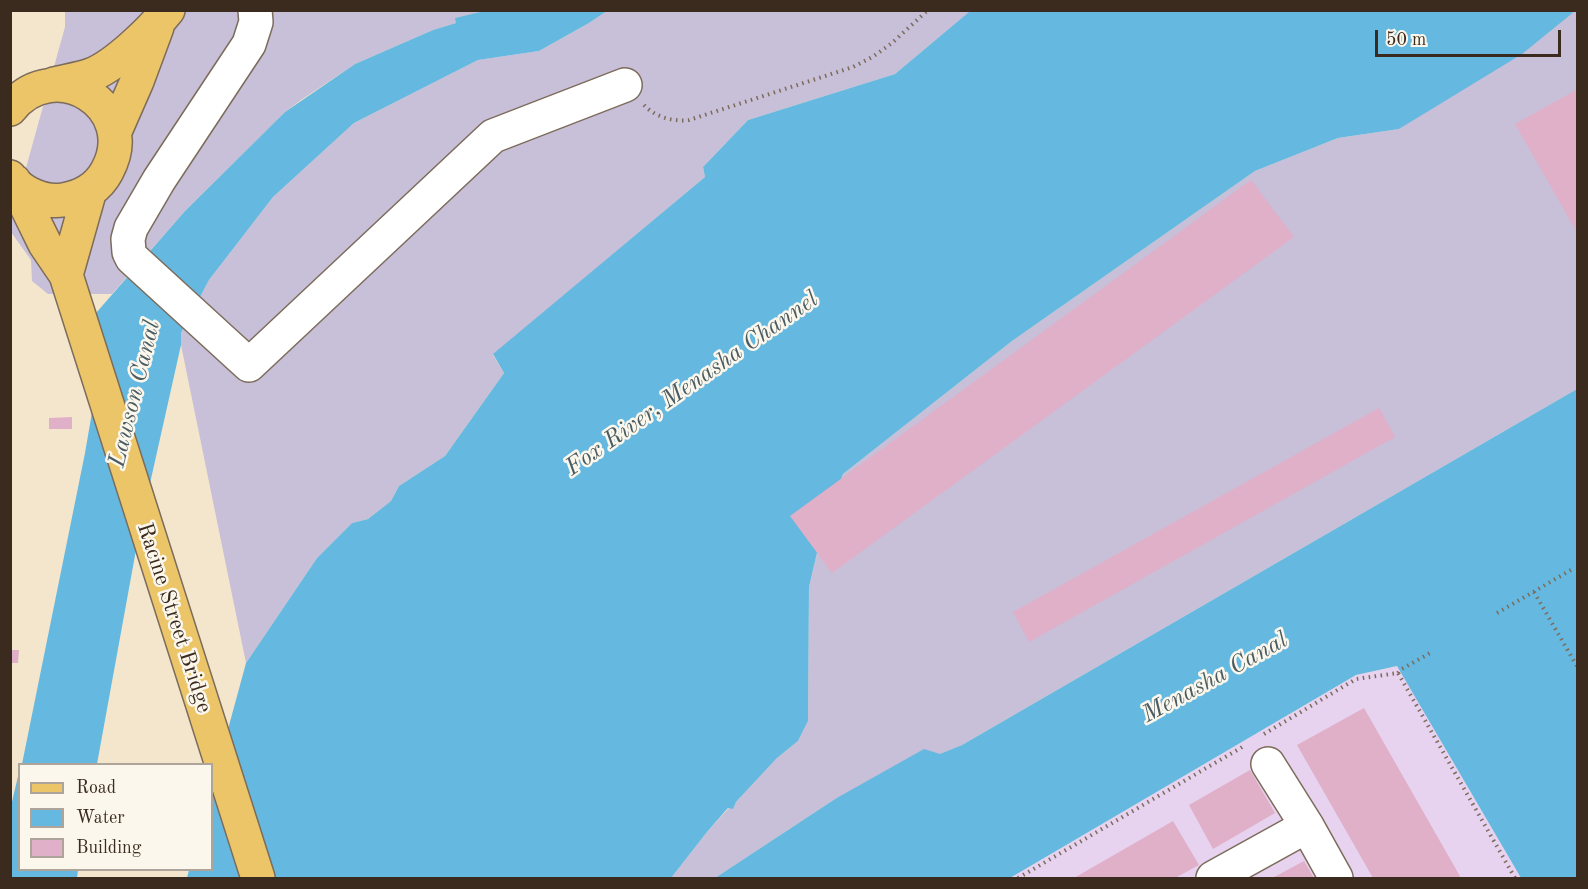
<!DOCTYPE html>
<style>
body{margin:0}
#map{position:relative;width:1588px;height:889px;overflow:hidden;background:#f4e6cc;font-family:"Old Standard TT",serif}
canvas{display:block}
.frame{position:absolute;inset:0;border:12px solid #3b2a1e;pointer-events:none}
.legend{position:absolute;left:18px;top:763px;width:195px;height:108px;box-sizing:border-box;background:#fbf7ec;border:2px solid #aea59a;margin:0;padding:8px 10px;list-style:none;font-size:18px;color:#3b2a1e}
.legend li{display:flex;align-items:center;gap:12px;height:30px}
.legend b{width:30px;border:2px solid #aea59a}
.scale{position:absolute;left:1375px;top:30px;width:186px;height:27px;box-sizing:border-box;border:3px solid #3b2a1e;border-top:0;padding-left:8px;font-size:18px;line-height:21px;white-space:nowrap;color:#3b2a1e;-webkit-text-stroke:4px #fbf7ec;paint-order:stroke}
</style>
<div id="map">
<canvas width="1588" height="889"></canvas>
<div class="frame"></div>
<ul class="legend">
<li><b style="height:8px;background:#edc569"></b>Road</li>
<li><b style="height:16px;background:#65b9e1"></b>Water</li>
<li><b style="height:16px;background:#e0b0c8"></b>Building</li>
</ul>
<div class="scale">50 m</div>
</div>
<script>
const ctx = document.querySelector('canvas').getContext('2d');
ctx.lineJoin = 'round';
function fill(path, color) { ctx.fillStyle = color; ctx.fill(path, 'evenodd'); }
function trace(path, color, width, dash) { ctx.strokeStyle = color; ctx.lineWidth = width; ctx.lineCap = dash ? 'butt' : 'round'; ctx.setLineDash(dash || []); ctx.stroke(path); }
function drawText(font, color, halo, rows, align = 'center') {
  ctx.font = font + ' "Old Standard TT",serif'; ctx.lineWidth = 5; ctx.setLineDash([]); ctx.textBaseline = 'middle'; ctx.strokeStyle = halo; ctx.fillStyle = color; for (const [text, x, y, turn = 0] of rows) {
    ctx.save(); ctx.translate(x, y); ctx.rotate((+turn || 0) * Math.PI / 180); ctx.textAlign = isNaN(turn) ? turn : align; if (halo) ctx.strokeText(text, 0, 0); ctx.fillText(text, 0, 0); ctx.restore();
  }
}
fill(new Path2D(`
 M1398,666L1521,878H1010L1356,675Z`), '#e7d2ef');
fill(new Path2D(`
 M65,11H484L456,18V23L433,30L355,64L301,100L285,112L185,211L112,294H48L32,281L31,260L11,232V222L65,27Z
 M607,11H970L895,74L748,120L703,167L705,177L493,355L504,373L445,456L399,486L391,501L368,519L352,523L317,558L246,663L181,345V333L209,280L273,197L354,123L478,60L539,51L589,23Z
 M1575,11H1577V389L962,745L835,799L715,878H671L707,832L729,808H733L736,802L777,758L798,741L808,721L809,587L820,540L843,474L1012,341L1255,171L1338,138L1399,129Z`), '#c8bfd8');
fill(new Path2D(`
 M484,11H607L589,23L539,51L478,60L354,123L273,197L209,280L181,333V345L140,528L97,764H22L85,453L102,354L96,313L185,211L285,112L355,64L433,30L456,23L455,18Z
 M970,11H1575L1522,54L1399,129L1338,138L1255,171L1012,341L843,474L820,540L809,587L808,721L798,741L777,758L736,802L733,809L728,808L707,832L671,878H187L189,870H212V788L246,663L317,558L352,523L368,519L391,501L399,486L445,456L504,373L493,354L705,177L703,167L748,120L895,74Z
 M1577,389V878H1521L1397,666L1356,675L1010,878H715L835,799L924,749L940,754L962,745Z
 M19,772L20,870H78L77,878H11V806Z`), '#65b9e1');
fill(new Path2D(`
 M1578,89V234L1515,124Z
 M1251,180L1294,237L832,573L790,516Z
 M1379,408L1395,437L1029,642L1013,612Z
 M72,417V429H49V418Z
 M10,650H19L18,663H10Z
 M1364,708L1461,878H1373L1297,745Z
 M1250,770L1275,813L1213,849L1189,805Z
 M1173,821L1199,865L1175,878H1074Z
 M1304,861L1314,878H1272L1276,876Z`), '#e0b0c8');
const minor = new Path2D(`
 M255,10L256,22L249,44L159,180L131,228L128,239L129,252L132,258L249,365L493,136L625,85
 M1268,764L1307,826L1336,878
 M1213,878L1307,826`);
const major = new Path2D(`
 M54,84C66,81 80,79 91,75C115,66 152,30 168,10
 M10,109C55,52 142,107 107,171C98,188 82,197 63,200C44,203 21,193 10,177
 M116,129L137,81L157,27
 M14,181L45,244L66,275L258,878
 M66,275L90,190`);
trace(minor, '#7c6c5b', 36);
trace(major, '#7c6c5b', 36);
trace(new Path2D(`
 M644,105C655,117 673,122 689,120L853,67L874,56L892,43L928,10
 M1534,592L1578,668
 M1497,613L1571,570
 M1398,673L1400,670L1430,653
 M1264,734L1356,679L1398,673L1515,878
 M1018,878L1244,746`), '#7c6c5b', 4, [1.5, 4.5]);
trace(minor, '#fff', 33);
trace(major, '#edc569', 33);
drawText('22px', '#3b2a1e', '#fbf7ec', [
 ["Racine Street Bridge",174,618,72]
]);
drawText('italic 24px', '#4a5c62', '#fbf7ec', [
 ["Fox River, Menasha Channel",692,384,-35],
 ["Lawson Canal",135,394,-76],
 ["Menasha Canal",1215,678,-29]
]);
</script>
